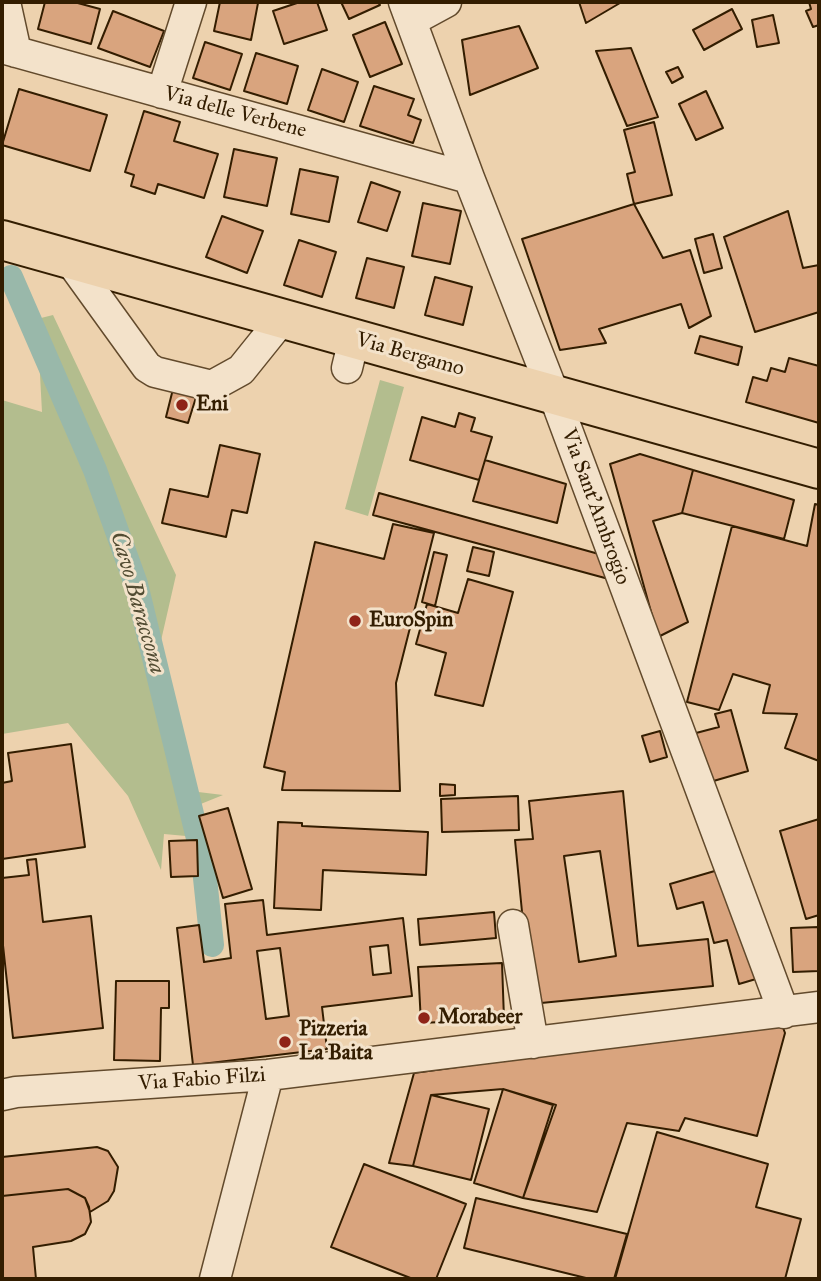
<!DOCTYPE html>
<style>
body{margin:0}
#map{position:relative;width:821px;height:1281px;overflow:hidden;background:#edd2ae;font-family:"IM FELL Great Primer",serif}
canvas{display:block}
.frame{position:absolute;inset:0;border:4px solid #331d00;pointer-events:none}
</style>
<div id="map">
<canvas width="821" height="1281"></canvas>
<div class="frame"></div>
</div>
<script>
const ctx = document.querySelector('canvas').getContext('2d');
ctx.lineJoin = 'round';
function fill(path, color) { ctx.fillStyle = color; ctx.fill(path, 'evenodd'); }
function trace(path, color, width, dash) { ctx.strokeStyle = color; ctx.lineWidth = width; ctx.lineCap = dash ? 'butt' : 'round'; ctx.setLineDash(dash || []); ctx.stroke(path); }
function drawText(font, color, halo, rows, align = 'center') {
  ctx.font = font + ' "IM FELL Great Primer",serif'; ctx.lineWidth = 6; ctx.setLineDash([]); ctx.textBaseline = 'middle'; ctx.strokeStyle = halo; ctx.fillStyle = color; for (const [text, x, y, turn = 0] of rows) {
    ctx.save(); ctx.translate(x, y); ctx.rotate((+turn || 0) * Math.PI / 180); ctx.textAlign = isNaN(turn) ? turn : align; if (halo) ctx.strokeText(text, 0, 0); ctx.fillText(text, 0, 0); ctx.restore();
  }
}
fill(new Path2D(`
 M53,315L176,575L160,645L190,791L223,795L181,812L186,836L164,834L161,870L128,796L68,723L2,734V400L42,412L37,319Z
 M380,380L404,387L368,516L345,509Z`), '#b3bd8e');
trace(new Path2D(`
 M11,277L95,470L136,584L203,859L212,945`), '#99b8aa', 24);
const building = new Path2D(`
 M45,2H74L100,9L91,44L38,29Z
 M220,2L258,3L251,40L214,31Z
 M300,2H317L327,30L284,44L273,11Z
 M341,2H378L380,5L349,19Z
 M579,2H619L620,3L586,23Z
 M809,2H819V25L813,27L806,11L811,9Z
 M732,9L742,29L704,50L693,30Z
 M113,11L164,31L150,67L98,48Z
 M773,15L779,43L757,47L752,20Z
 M385,22L402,64L370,77L353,35Z
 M519,26L538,68L470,95L462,40Z
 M205,42L242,54L230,90L193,78Z
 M631,48L658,117L627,126L596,51Z
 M256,53L298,66L287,104L244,91Z
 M678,67L683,77L672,83L666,72Z
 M322,69L358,82L344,122L308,110Z
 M374,86L414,99L408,115L421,120L413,143L360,126Z
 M19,89L107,115L90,171L2,145Z
 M706,91L723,128L696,140L679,104Z
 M144,111L180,122L174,141L218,154L204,198L158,184L155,194L131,186L134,175L125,172Z
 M654,122L672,195L634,204L627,174L635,172L624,130Z
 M234,149L277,158L267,206L224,197Z
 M300,169L338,177L329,222L291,214Z
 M371,182L400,192L387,231L358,222Z
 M423,203L461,211L450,264L412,256Z
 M634,204L663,258L690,250L711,316L689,328L681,304L599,329L606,343L560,350L522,239Z
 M788,211L803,268L819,265V312L755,332L724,237Z
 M222,216L263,231L247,273L206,257Z
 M713,234L722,268L704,273L695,239Z
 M299,240L336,252L322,297L284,285Z
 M367,258L404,267L394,308L356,298Z
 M435,277L472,287L463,325L425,315Z
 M700,336L742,347L738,365L695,353Z
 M789,358L819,366V423L746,402L753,377L767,381L771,368L785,372Z
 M173,389L197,394L188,423L166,417Z
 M459,413L475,418L471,431L492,437L479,480L410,460L422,417L455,427Z
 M220,445L260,454L247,513L232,510L226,537L162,523L170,489L208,497Z
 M640,454L693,470L682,513L653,521L688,622L658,637L610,464Z
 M485,460L566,484L557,523L473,501Z
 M693,470L794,500L784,539L682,513Z
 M379,493L606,556L616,581L373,515Z
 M815,504L819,505V761L785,748L797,714L763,713L770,685L733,674L719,710L687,702L732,526L807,546Z
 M393,524L434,533L396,683L400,791L282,790L285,772L264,767L315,542L384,559Z
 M473,547L494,552L489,576L467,571Z
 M434,552L447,555L435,606L422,602Z
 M468,579L513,592L483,706L435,695L446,653L416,644L427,604L458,613Z
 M731,710L748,771L710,782L696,733L719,727L715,714Z
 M660,731L667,757L650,762L642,736Z
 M71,744L85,847L2,859V783L12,781L8,753Z
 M440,784L455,785V795L440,796Z
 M623,791L638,946L708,939L713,986L531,1004L515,840L533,839L529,801ZM600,851L616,956L579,962L564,856Z
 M518,796L519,830L442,832L441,799Z
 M228,808L252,889L223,898L199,816Z
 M819,819V915L806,919L780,831Z
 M278,822L302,823V826L428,832L426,875L323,870L321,910L274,908Z
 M197,840L198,876L171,877L169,841Z
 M36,859L43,922L91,916L103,1028L13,1038L2,936V878L29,875L27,860Z
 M725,868L756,979L739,984L727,940L714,943L703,902L677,909L670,884Z
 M263,900L267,935L403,918L412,996L322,1007L327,1049L193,1065L177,928L199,925L204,962L231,958L225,904ZM388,945L391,973L373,975L370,947ZM280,948L289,1016L266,1019L257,951Z
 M494,912L496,938L420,945L418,919Z
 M819,927V971L793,972L791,928Z
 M502,963L504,1019L421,1023L418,967Z
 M116,981H169V1008H161L160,1061L114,1060Z
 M781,1022L785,1033L757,1136L685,1118L679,1131L627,1123L597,1212L523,1198L556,1105L503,1089L431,1095L413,1166L389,1163L414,1073Z
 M503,1089L553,1105L523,1198L474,1183Z
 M431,1095L489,1109L471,1180L413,1166Z
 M657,1132L768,1164L756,1207L801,1219L785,1279H615Z
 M97,1147L108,1151L118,1167L114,1191L108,1201L90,1212L85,1198L68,1189L2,1196V1157Z
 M364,1164L466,1204L436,1279H413L331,1247Z
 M68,1189L85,1198L89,1207L91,1222L85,1234L71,1241L33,1247L36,1279H2V1196Z
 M476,1198L627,1234L614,1279H590L464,1248Z`);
fill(building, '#d9a47e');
trace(building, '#331d00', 2);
const minor = new Path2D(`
 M5,2L16,52
 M404,2L469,178L554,395L784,1013
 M411,21L446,2
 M2,48L469,178
 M162,93L191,2
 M69,259L147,367L155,372L212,386L241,370L282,319
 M347,368L354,339
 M513,925L533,1043
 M2,1095L16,1092L268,1075L819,1007
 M215,1279L268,1075`);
const major = new Path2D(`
 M2,240L819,469`);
trace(minor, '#624a2c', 33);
trace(major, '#331d00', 42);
trace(minor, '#f3e2ca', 30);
trace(major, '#edd2ae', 38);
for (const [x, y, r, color] of [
 [182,405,7,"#8f2418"],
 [355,621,7,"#8f2418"],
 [424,1018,7,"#8f2418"],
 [285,1042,7,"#8f2418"]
]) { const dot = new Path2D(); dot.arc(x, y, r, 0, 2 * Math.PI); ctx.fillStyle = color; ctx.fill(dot); trace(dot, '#f3e2ca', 2.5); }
drawText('21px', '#331d00', '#f3e2ca', [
 ["Via delle Verbene",235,113,15],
 ["Via Bergamo",410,355,16],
 ["Via Sant'Ambrogio",595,507,70],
 ["Via Fabio Filzi",202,1080,-4]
]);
drawText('bold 21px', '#331d00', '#f3e2ca', [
 ["Eni",196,405],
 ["EuroSpin",369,621],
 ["Morabeer",438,1018],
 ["Pizzeria",299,1030],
 ["La Baita",299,1054]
], 'left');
drawText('italic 23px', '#524c33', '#f3e2ca', [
 ["Cavo Baraccona",137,603,74]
]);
</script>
